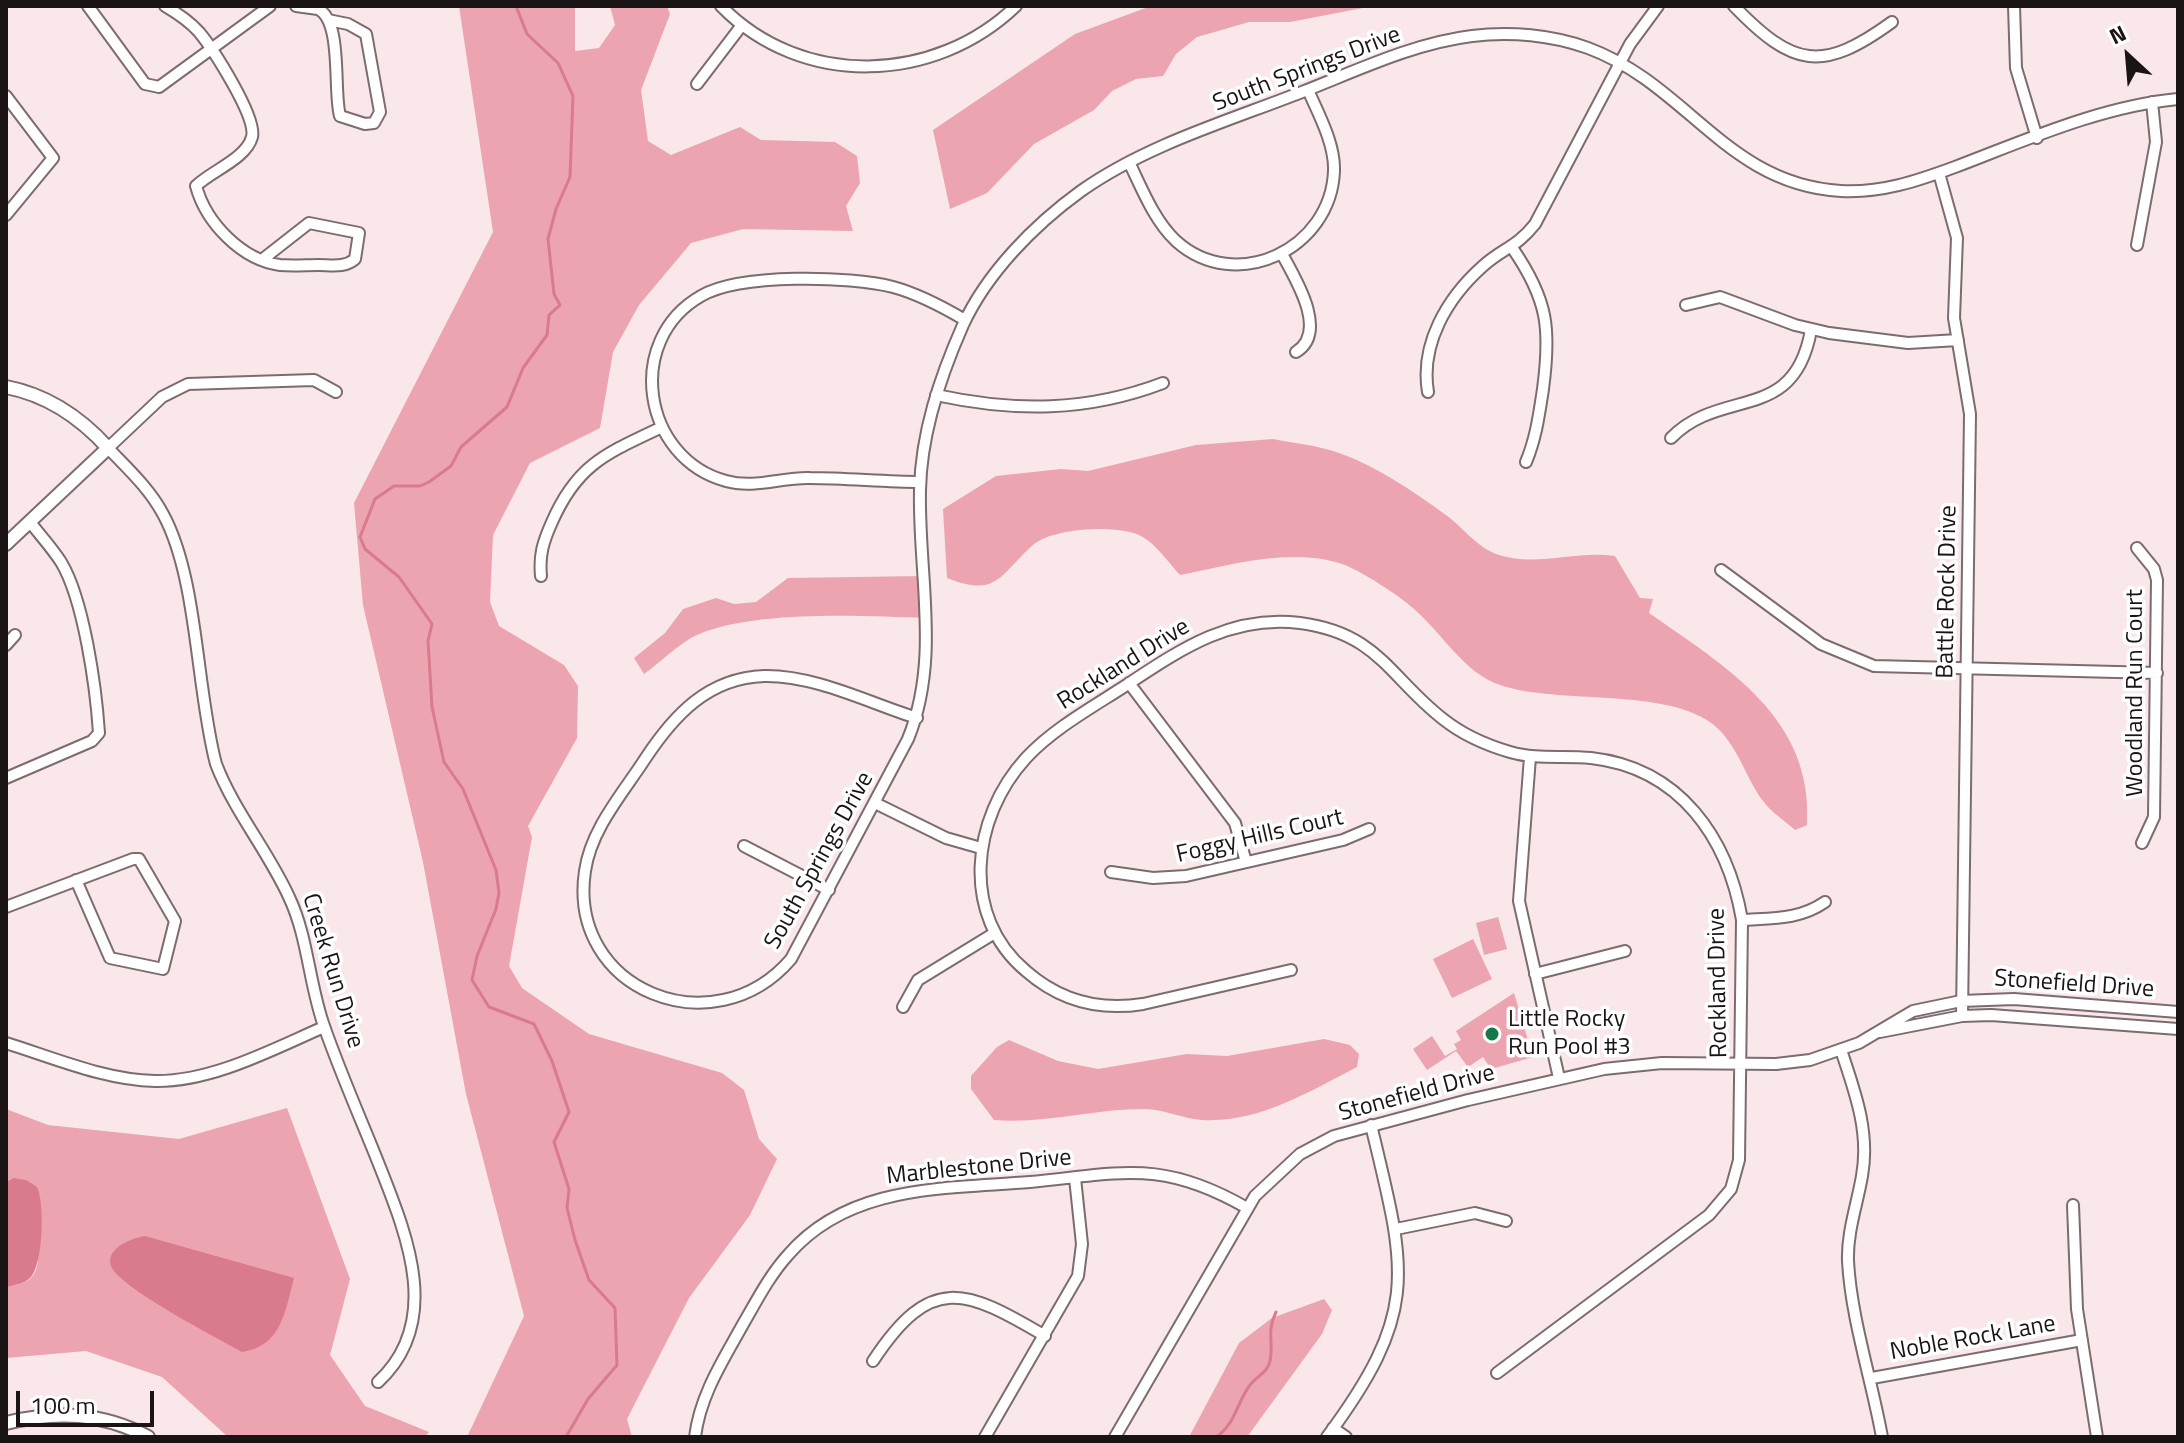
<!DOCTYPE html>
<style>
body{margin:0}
#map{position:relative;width:2184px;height:1443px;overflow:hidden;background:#f9e7ea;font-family:"Titillium Web",sans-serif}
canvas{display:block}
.frame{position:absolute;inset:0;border:8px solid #1a1415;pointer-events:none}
.north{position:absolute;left:2088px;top:16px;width:80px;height:80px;-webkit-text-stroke:6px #fff;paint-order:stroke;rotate:334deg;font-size:22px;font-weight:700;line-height:32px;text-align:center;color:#1a1415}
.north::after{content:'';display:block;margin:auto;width:28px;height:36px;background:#1a1415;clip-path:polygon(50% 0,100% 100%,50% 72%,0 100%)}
.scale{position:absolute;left:16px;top:1391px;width:138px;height:36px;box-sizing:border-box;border:4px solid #1a1415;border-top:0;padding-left:10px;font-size:24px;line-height:28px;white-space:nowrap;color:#1a1415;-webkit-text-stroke:6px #fff;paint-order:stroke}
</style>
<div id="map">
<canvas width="2184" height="1443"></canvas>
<div class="frame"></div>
<div class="north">N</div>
<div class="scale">100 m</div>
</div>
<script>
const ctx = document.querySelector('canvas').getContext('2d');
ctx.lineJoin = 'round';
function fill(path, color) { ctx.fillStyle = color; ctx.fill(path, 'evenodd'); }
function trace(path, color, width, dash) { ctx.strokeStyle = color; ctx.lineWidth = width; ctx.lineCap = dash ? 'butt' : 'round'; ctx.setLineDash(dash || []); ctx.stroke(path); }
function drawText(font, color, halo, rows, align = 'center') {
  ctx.font = font + ' "Titillium Web",sans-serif'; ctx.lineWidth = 7; ctx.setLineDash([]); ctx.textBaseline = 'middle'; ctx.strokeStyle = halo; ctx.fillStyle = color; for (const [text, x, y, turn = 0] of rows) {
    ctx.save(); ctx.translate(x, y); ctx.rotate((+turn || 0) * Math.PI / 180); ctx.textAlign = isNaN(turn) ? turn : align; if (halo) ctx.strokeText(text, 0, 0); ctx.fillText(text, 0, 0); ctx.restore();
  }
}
fill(new Path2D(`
 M459,6H575V51L599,48L615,25L610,6H667L670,14L641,90L648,141L671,155L740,127L761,140L835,142L857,156L860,183L846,206L853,231L743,229L691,243L639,305L613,352L600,428L530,463L493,535L490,602L499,626L564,665L578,686L577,738L528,826L532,837L509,966L522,988L589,1034L722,1073L744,1090L759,1139L777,1159L750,1215L689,1298L627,1419L632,1437H467L524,1316L466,1094L423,862L363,605L354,503L493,232Z
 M1151,6H1373L1290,22H1249L1197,37L1176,54L1163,76L1136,79L1112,91L1094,110L1034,144L987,193L950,209L933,130L1075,34Z
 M1273,439C1293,443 1314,445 1333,451C1372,463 1413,491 1446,515C1464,528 1477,548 1499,555C1537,567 1577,550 1615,556L1640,598L1653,599L1649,613C1726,667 1814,718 1807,825L1795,830C1785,821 1771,812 1763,801C1745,777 1738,745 1714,725C1667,687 1559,705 1500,685C1464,673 1442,633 1414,609C1400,596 1360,570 1342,564C1291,547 1231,565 1180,575C1169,563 1155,543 1141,536C1117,524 1053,528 1033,545C999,575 998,598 947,578L943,509L996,476L1061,469L1088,471L1196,445Z
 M924,576L926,618C861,616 759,610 699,634C680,642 661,662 644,674L634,658L665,633L683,609L716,598L734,604L756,602L788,578Z
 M1498,917L1507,949L1484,955L1476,923Z
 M1473,939L1492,979L1452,998L1433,959Z
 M1514,993L1533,1057L1491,1069L1483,1057L1468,1067L1456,1051L1427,1070L1413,1049L1432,1036L1445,1056L1457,1049L1454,1044L1461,1040L1456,1031Z
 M1324,1039L1350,1045L1359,1054L1357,1067C1308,1092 1259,1123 1202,1120C1184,1119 1166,1110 1147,1109C1096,1108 1049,1124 994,1120L971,1089V1076L997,1047L1009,1040L1058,1061L1098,1069L1187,1054L1227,1056Z
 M287,1108L350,1279L330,1355L365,1406L429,1432L425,1437H228L162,1377L86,1351L6,1358V1287C13,1285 24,1284 30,1279C53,1258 22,1202 13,1178L6,1182V1109L48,1125L179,1139Z
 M1324,1299L1332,1310L1322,1334L1247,1437H1189L1239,1343L1272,1318Z`), '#eca4b0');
fill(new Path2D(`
 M13,1178L26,1180L37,1187C45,1203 43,1266 30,1278C24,1284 14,1285 7,1287L6,1182Z
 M145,1236L294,1278C285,1311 282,1346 242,1352C219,1339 118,1287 111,1266C105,1248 132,1238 145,1236Z`), '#d97b8d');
trace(new Path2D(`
 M516,6L527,34L558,63L573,96L570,177L556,209L548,239L554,294L560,305L549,315L547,335L523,368L507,407L461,447L451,466L429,482L420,486H394L375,499L360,537L365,549L399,577L432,624L428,641L432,707L444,762L463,789L496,870L499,893L496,909L477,956L472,980L489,1007L534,1024L552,1061L569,1112L554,1142L569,1189L567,1208L575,1240L589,1280L615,1308L617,1365L588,1399L566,1437
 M1216,1437C1235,1425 1237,1402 1250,1385C1257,1376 1268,1372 1270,1361C1274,1341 1266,1333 1276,1312`), '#d97b8d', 3);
const minor = new Path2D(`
 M88,6L145,84L159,87L270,6
 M165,6C177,13 190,22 199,32C213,49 257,117 252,137C246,159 211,171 196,186C206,223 242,260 280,265C293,266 306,265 319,265C331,265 345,268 355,259L359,233L309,223L263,259
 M296,6L318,9C343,21 333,92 340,116L365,124L374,123L380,112L366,34L348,24L328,20
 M721,6C802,89 935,84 1016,6
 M1734,6C1793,67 1822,73 1892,22
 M2014,6L2016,68L2037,138
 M697,84L742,25
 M6,96L53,158L6,215
 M1129,162C1142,189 1154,220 1176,241C1236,295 1331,249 1334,171C1335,144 1319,115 1308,90
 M1939,173L1957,238L1954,318L1970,414L1962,1016
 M2137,245L2156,142L2152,102
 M1513,249C1548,300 1551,329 1543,389C1539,415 1536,438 1526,462
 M1282,254C1295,278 1329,332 1296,352
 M1686,305L1720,297L1795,325L1829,333L1908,343L1958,340
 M336,392L314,380L188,384L162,397L108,448C128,469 149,488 163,514C198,578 196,689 216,764C234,811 268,851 289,897C308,937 309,984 324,1026C340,1072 360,1117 378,1162C406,1233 444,1321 378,1382
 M1428,392C1420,344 1447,298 1483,266C1503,248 1516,248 1535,224L1630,44L1658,6
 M936,395C1015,412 1087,412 1163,383
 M1671,438C1722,386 1794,425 1811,330
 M920,482C884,482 847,478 810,478C782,477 755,489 726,481C642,458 624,340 701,296C740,273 850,276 893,287C919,294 943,307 965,320
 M2137,548L2154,569L2157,580L2154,817L2142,843
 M1721,570L1821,644L1874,666L2157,673
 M541,576C539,555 543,542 552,522C577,465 605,454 660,428
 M6,645L15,635
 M1129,683L1235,823L1246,862
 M917,718C869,703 815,675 764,676C708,678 674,715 645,759C623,793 591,829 585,871C567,990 714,1049 791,959L908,739C941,658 918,574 920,490C921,433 940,377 963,325C987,273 1034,225 1081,191C1146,145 1228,121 1302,92C1356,71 1414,43 1472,36C1510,31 1552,35 1588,48C1688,85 1726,184 1841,191C1882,193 1917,181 1955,167C2026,140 2102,106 2178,99
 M1530,757L1519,901L1559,1078
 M6,778L92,741L99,733C96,688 84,600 61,562C52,548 40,535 30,522
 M875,803L946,838L981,848
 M744,846L829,890
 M1111,872L1153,878L1186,876L1343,840L1369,829
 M6,907L133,859H139L175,921L163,969L110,958L76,880
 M1742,920C1772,918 1799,920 1825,902
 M1291,970L1143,1004C1099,1011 1059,1000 1026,971C960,916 971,818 1026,758C1052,730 1089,709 1122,688C1178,651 1230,614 1300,623C1378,633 1390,678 1443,719C1463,735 1486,745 1510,752C1537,760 1564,755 1591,758C1680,768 1728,838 1742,920L1739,1160L1731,1189L1709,1215L1497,1373
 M1535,974L1625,951
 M903,1007L918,980L993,934
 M1880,1032L1962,1016L1991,1015L2178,1029
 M6,1043C54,1058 105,1080 155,1081C212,1082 273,1049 324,1027
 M1841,1050C1855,1092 1870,1132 1862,1176C1857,1205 1847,1232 1848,1261C1851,1318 1872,1381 1882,1437
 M2073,1205L2077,1309L2097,1437
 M1396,1229L1475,1213L1506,1221
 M873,1361C931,1273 965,1289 1045,1336
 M1872,1378L2082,1340
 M1333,1428L1346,1437
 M695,1437C700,1396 722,1362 742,1326C756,1302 769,1276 788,1255C849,1184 945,1189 1030,1182C1123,1173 1162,1159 1247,1208
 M985,1437L1078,1276L1082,1244L1075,1178
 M1115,1437L1255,1196L1300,1154L1334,1136L1468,1100L1604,1069L1662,1063L1776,1064L1810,1060L1859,1043L1913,1011L1961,1001L2014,999L2178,1012
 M1327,1437C1421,1310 1406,1271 1371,1125`);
const tertiary = new Path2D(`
 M6,387C48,395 80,417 108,448L6,544
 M6,1423C56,1411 102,1412 148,1437`);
trace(minor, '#7c6c6e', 14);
trace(tertiary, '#7c6c6e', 16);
trace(minor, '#fff', 10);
trace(tertiary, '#fff', 12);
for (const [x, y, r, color] of [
 [1492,1034,8,"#18764b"]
]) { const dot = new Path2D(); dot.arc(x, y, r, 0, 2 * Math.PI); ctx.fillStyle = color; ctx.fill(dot); trace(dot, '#fff', 3); }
drawText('24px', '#1a1415', '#fff', [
 ["South Springs Drive",1307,70,-21],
 ["Battle Rock Drive",1948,592,-89],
 ["Rockland Drive",1124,665,-32],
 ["Woodland Run Court",2136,693,-90],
 ["Foggy Hills Court",1260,837,-13],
 ["South Springs Drive",820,861,-61],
 ["Creek Run Drive",332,971,73],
 ["Rockland Drive",1719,983,-91],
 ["Stonefield Drive",2074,985,4],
 ["Stonefield Drive",1417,1094,-15],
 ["Marblestone Drive",979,1168,-6],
 ["Noble Rock Lane",1973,1339,-10]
]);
drawText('24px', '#1a1415', '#fff', [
 ["Little Rocky",1508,1020],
 ["Run Pool #3",1508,1048]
], 'left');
</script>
